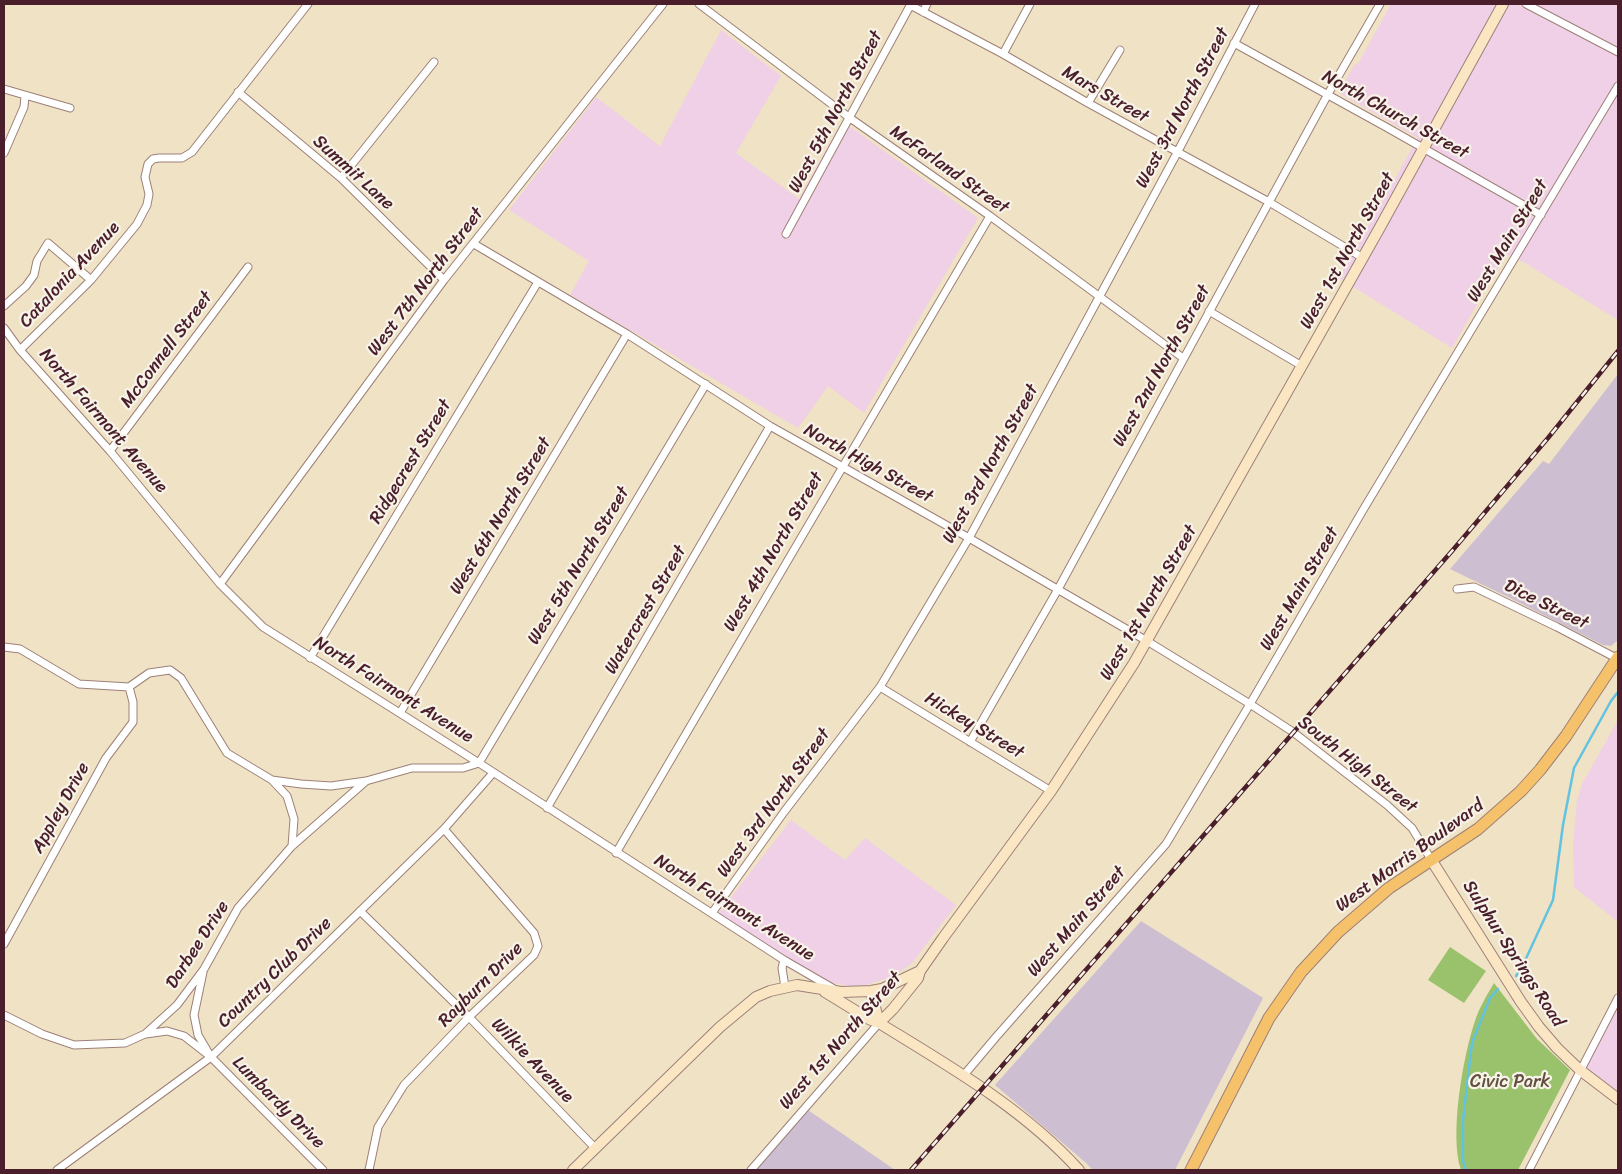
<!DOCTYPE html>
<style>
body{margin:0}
#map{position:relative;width:1622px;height:1174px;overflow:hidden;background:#f0e2c5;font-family:Sriracha,sans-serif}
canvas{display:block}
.frame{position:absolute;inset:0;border:5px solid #4a1f2b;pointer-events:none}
</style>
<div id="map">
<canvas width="1622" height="1174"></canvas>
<div class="frame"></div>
</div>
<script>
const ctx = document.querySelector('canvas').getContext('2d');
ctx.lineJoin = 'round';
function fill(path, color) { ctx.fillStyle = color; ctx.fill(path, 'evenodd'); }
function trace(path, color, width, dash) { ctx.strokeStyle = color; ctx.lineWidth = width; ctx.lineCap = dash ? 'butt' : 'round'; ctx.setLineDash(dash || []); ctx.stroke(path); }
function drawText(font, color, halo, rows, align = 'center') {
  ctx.font = font + ' Sriracha,sans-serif'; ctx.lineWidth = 4.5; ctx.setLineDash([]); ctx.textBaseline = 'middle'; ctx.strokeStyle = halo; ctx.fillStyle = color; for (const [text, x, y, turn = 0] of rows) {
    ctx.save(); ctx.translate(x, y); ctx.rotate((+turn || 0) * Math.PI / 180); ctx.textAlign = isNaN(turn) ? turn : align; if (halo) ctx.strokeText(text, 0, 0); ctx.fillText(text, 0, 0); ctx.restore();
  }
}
fill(new Path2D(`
 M1391,4H1618V320L1525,263L1506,254L1452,348L1339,278L1418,138L1339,93L1354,65L1358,64Z
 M721,30L781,76L736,153L799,199L842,121L978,218L864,413L828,386L798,428L570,295L589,261L509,210L596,97L660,146Z
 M1618,720V922L1574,887L1573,846L1577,800L1582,784Z
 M791,820L845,860L865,838L956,905L913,962L904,969L889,978L866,985L849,986L832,983L800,968L723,918L719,913Z
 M1618,998V1099L1580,1070Z`), '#efd0e6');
fill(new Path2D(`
 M1618,374V640L1611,646L1603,645L1508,597L1450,569L1543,461L1549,464Z
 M1141,921L1263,998L1175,1170H1093L1086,1163L995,1085Z
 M805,1108L895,1170H751Z`), '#cdbed2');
fill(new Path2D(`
 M1450,947L1486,971L1464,1003L1428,980Z
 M1494,983L1537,1039L1570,1070L1518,1170H1461C1449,1136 1463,1056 1475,1021C1479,1008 1487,995 1494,983Z`), '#9ac16c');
trace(new Path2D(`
 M1516,976L1523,965L1553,900L1563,825L1574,768L1611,701L1618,692
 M1466,1170L1463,1161V1120L1472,1043L1490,998L1498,989`), '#62c3e1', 2.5);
const street = new Path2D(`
 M699,4L850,118L990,216L1183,358
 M1526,4L1618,52
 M910,5L1003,54L1088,103L1269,202L1363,258
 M923,12L927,4
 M1234,43L1386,127L1541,215
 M1003,54L1030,4
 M4,89L70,108
 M238,92L341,178L444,280
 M1088,103L1120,50
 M4,153L24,107L25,96
 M341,178L434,62
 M786,234L911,4
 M474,244L627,334L770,426L969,538L1147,641L1250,704L1293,732L1387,805L1412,828L1432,861
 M4,306L26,286L34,275L37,261L48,243L91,280
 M1209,311L1302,366
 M4,328L20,350L110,451L220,584L263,627L479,763L784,960L834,989
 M20,350L91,280L137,224L147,205L149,194L145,177L148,164L153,159L159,158H182L192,152L308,4
 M110,451L248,267
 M220,584L444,280L663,4
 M1457,589L1474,587L1557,627L1618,659
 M4,647L20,649L79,684L129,687L149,673L170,670L181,678L227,753L272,780L287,796L294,819L292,846
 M310,658L538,282
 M880,687L1051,791
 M400,713L627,334
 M970,742L1057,591L1328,94L1380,4
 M479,763L706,384
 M272,780L301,784L331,786L366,781
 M547,808L770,426
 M616,853L990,216
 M360,911L469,1017L596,1149
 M712,913L784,812L880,687L969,538L1177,153L1255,4
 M4,944L106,758L133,722V702L129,687
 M784,960L782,968L785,987
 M203,972L194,1015L198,1035L208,1052
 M4,1015L42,1034L74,1045L125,1043L145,1034L177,1005L204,969L238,908L292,846L366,781L412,768H463L479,763
 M146,1034L167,1031L184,1036L211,1057L323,1170
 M964,1075L996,1037L1166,844L1250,704L1363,510L1618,86
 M57,1170L211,1057L444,829L493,773
 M369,1170L378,1127L404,1085L469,1017L534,955L538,946L534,933L444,829
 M751,1170L879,1023
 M1529,1170L1618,998`);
const secondary = new Path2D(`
 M1432,861L1521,1002L1539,1027L1557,1048L1580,1070L1618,1099
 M871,991L879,1023
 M825,992L869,1019L879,1023C949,1066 1023,1108 1079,1170
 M879,1023L893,1009L918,978L920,971L943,938L1051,791L1134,663L1379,229L1503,4
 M573,1170L720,1027L756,997L770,991L797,985L841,992L871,991L882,989L920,971`);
const primary = new Path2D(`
 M1191,1170L1269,1018L1301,972L1338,932L1389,888L1478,829L1521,791L1540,770L1566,736L1618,657`);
trace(street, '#9d8078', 9);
trace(secondary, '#9d8078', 12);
trace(primary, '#9d8078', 13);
trace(street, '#fff', 7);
trace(secondary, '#fbe6c4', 10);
trace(primary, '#f5c16b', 11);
const rail = new Path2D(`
 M911,1170L1452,551L1548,438L1618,351`);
trace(rail, '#4a1f2b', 4.5);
trace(rail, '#f7f3e8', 2.5, [8]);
drawText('18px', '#4a1f2b', '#f7f3e8', [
 ["Mars Street",1105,95,30],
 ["West 3rd North Street",1183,108,-62],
 ["West 5th North Street",836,112,-62],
 ["North Church Street",1395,115,29],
 ["McFarland Street",949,170,35],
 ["Summit Lane",353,173,42],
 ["West Main Street",1508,241,-59],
 ["West 1st North Street",1348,251,-61],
 ["Catalonia Avenue",70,275,-47],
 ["West 7th North Street",426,282,-53],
 ["McConnell Street",167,350,-53],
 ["West 2nd North Street",1162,366,-61],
 ["North Fairmont Avenue",103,421,49],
 ["Ridgecrest Street",411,462,-59],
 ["North High Street",868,464,29],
 ["West 3rd North Street",991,464,-61],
 ["West 6th North Street",501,516,-59],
 ["West 4th North Street",774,552,-60],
 ["West 5th North Street",579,566,-59],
 ["West Main Street",1300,589,-60],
 ["West 1st North Street",1149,603,-60],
 ["Dice Street",1546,605,26],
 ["Watercrest Street",646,610,-60],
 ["North Fairmont Avenue",393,690,32],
 ["Hickey Street",974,726,31],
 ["South High Street",1357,765,38],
 ["West 3rd North Street",774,803,-54],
 ["Appley Drive",61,808,-61],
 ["West Morris Boulevard",1410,856,-36],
 ["North Fairmont Avenue",734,908,32],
 ["West Main Street",1077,922,-49],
 ["Darbee Drive",198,945,-57],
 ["Sulphur Springs Road",1513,954,57],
 ["Country Club Drive",275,973,-44],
 ["Rayburn Drive",481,985,-45],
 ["West 1st North Street",841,1041,-49],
 ["Wilkie Avenue",532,1061,46],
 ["Lumbardy Drive",278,1103,45]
]);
drawText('18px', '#62503e', '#f7f3e8', [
 ["Civic Park",1510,1082]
]);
</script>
